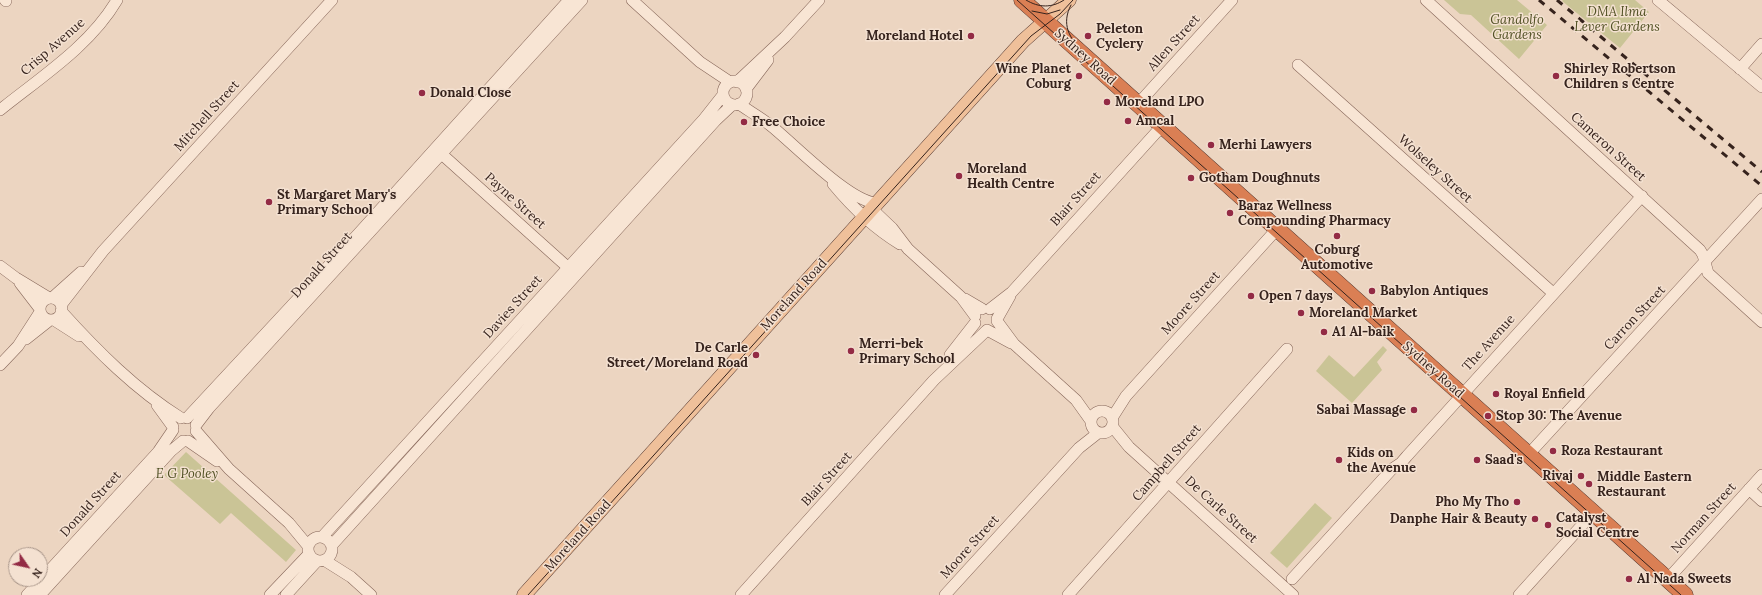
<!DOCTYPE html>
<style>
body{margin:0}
#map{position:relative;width:1762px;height:595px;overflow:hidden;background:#ecd5c1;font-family:Lora,serif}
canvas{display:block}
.north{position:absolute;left:8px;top:547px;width:40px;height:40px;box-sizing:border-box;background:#f4e1d1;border:1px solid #a89589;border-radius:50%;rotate:124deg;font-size:11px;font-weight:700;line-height:16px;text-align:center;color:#36231d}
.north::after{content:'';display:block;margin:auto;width:14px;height:18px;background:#932b45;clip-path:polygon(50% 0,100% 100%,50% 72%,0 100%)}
</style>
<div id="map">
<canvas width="1762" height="595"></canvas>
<div class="north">N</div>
</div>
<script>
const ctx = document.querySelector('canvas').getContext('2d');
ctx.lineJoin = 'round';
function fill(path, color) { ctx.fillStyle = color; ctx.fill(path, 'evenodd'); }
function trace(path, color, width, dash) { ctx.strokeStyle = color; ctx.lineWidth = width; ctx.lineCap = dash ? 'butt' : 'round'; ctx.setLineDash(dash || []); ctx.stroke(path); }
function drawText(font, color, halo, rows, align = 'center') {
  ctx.font = font + ' Lora,serif'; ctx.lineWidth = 3; ctx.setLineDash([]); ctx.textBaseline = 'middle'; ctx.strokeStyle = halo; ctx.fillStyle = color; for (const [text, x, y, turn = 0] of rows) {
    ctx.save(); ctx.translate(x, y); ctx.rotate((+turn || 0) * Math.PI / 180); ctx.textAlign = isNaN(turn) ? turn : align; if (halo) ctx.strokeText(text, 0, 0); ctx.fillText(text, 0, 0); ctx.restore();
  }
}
fill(new Path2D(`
 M1444,0H1517L1547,25L1519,59L1471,15L1460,14Z
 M1563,0H1635L1649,12L1620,48L1562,1Z
 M1383,346L1387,350L1377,362L1382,370L1352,403L1316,371L1329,355L1354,377Z
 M186,452L296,550L286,562L231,513L220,524L164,475Z
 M1315,503L1332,518L1287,568L1270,553Z`), '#cac496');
const minor = new Path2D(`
 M5,0L6,1
 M632,0L700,62L730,82
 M1426,0L1700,250L1703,255L1708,273L1762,322
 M1658,0L1762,87
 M1298,65L1553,293
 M1740,69L1762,44
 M723 93a12 12 0 1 1 24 0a12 12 0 1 1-24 0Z
 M737,82L785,37L819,0
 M746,89L768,60
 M739,104C749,111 760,117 770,125C792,142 851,204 878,203
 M1138,104L1232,0
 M0,110C41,77 90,46 117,0
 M436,149L573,272
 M833,184C852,207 875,229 900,244
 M872,209L892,228L908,249L961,297L975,316
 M0,266L16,278L49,298
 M20,283L40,309
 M52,298L81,272
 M40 309a11 11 0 1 1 22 0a11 11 0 1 1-22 0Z
 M965,299L982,309
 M61,305L103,251L332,0
 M990,309L1012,292L1162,126
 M61,311C97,351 136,390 181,418
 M997,319L1010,296
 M54,320L79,336
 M997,321L1014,344L1076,400L1091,421
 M987,330L1011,343
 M26,339L50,320
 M950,355L975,323
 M0,365L18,346L40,312
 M157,405L173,427
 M1091 422a11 11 0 1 1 22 0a11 11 0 1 1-22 0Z
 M187,418L359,233L569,0
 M1112,418L1126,396L1277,229
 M196,425L209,408L582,0
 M1112,426L1129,447L1293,595
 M196,431L229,469L289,523L308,546
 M188,441L217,461
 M1528,455L1762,199
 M1749,489L1762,501
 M323,536L704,119L723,95
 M308 549a12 12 0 1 1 24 0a12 12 0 1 1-24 0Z
 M332,545L716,120L732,105
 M324,560L351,577L371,595
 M1292,579L1392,469L1401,463L1407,456L1642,196
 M1667,580L1762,475
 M27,595L158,452L173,430
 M40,595L171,451L183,441
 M270,595L309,554
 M286,595L317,561
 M741,595L934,380L986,331
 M945,595L1079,448L1098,433
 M1068,595L1287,349
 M1519,595L1593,513`);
const major = new Path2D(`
 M524,595L1023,41L1069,0`);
const highway = new Path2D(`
 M1022,0L1685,595`);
trace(minor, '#866659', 12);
trace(major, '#53362e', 15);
trace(highway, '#53362e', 17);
trace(minor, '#f8e5d4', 11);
trace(major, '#efc09a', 14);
trace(highway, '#da7f54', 16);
trace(new Path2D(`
 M1017,0L1681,595
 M1026,0C1039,8 1052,8 1064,0
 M1071,5C1061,24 1069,38 1083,52
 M1032,11L1047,14L1060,10
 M528,595L1031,36L1060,14L1073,0`), '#36231d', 1);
trace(new Path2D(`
 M1539,0L1762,186
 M1557,0L1762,172`), '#36231d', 3, [7, 7]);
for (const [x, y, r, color] of [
 [971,36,4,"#932b45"],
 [1088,36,4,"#932b45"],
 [1079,76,4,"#932b45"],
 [1556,76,4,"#932b45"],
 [422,93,4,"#932b45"],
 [1107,102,4,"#932b45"],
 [1128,121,4,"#932b45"],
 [744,122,4,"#932b45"],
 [1211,145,4,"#932b45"],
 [959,176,4,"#932b45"],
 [1191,178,4,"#932b45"],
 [269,202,4,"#932b45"],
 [1230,213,4,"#932b45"],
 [1337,236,4,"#932b45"],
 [1372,291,4,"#932b45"],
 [1251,296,4,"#932b45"],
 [1301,313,4,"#932b45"],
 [1324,332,4,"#932b45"],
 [851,351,4,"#932b45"],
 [756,355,4,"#932b45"],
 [1496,394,4,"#932b45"],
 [1414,410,4,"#932b45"],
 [1488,416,4,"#932b45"],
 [1553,451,4,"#932b45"],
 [1339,460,4,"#932b45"],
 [1477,460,4,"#932b45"],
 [1581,476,4,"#932b45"],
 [1589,484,4,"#932b45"],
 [1517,502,4,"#932b45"],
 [1535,519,4,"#932b45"],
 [1548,525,4,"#932b45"],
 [1629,579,4,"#932b45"]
]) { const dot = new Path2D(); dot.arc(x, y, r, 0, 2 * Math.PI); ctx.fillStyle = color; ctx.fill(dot); trace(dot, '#f4e1d1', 1.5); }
drawText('italic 13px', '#515124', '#f4e1d1', [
 ["DMA Ilma",1617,12],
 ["Lever Gardens",1617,27],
 ["Gandolfo",1517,20],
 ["Gardens",1517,35],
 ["E G Pooley",187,474]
]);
drawText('bold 13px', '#36231d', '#f4e1d1', [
 ["Peleton",1096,29],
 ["Cyclery",1096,44],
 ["Moreland Hotel",963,36,"right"],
 ["Wine Planet",1071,69,"right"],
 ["Coburg",1071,84,"right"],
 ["Shirley Robertson",1564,69],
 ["Children s Centre",1564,84],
 ["Donald Close",430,93],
 ["Moreland LPO",1115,102],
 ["Amcal",1136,121],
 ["Free Choice",752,122],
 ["Merhi Lawyers",1219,145],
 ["Moreland",967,169],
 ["Health Centre",967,184],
 ["Gotham Doughnuts",1199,178],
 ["St Margaret Mary's",277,195],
 ["Primary School",277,210],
 ["Baraz Wellness",1238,206],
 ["Compounding Pharmacy",1238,221],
 ["Coburg",1337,250,"center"],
 ["Automotive",1337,265,"center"],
 ["Babylon Antiques",1380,291],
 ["Open 7 days",1259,296],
 ["Moreland Market",1309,313],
 ["A1 Al-baik",1332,332],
 ["Merri-bek",859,344],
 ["Primary School",859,359],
 ["De Carle",748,348,"right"],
 ["Street/Moreland Road",748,363,"right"],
 ["Royal Enfield",1504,394],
 ["Sabai Massage",1406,410,"right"],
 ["Stop 30: The Avenue",1496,416],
 ["Roza Restaurant",1561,451],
 ["Kids on",1347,453],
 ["the Avenue",1347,468],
 ["Saad's",1485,460],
 ["Rivaj",1573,476,"right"],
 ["Middle Eastern",1597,477],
 ["Restaurant",1597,492],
 ["Pho My Tho",1509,502,"right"],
 ["Catalyst",1556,518],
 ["Social Centre",1556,533],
 ["Danphe Hair & Beauty",1527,519,"right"],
 ["Al Nada Sweets",1637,579]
], 'left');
drawText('13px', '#36231d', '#f4e1d1', [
 ["Allen Street",1174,43,-48],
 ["Crisp Avenue",53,47,-41],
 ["Sydney Road",1085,57,42],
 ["Mitchell Street",207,116,-48],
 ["Cameron Street",1608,147,42],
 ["Wolseley Street",1435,169,42],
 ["Blair Street",1076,199,-48],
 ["Payne Street",515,201,42],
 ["Donald Street",322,265,-48],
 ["Moreland Road",794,295,-48],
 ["Moore Street",1191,303,-48],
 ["Davies Street",513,307,-48],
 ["Carron Street",1635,318,-47],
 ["The Avenue",1489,343,-48],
 ["Sydney Road",1433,370,42],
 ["Campbell Street",1167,463,-49],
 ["Blair Street",827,479,-48],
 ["Donald Street",91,504,-48],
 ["De Carle Street",1221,510,42],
 ["Norman Street",1704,518,-48],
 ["Moreland Road",578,536,-48],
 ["Moore Street",970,547,-48]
]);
</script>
